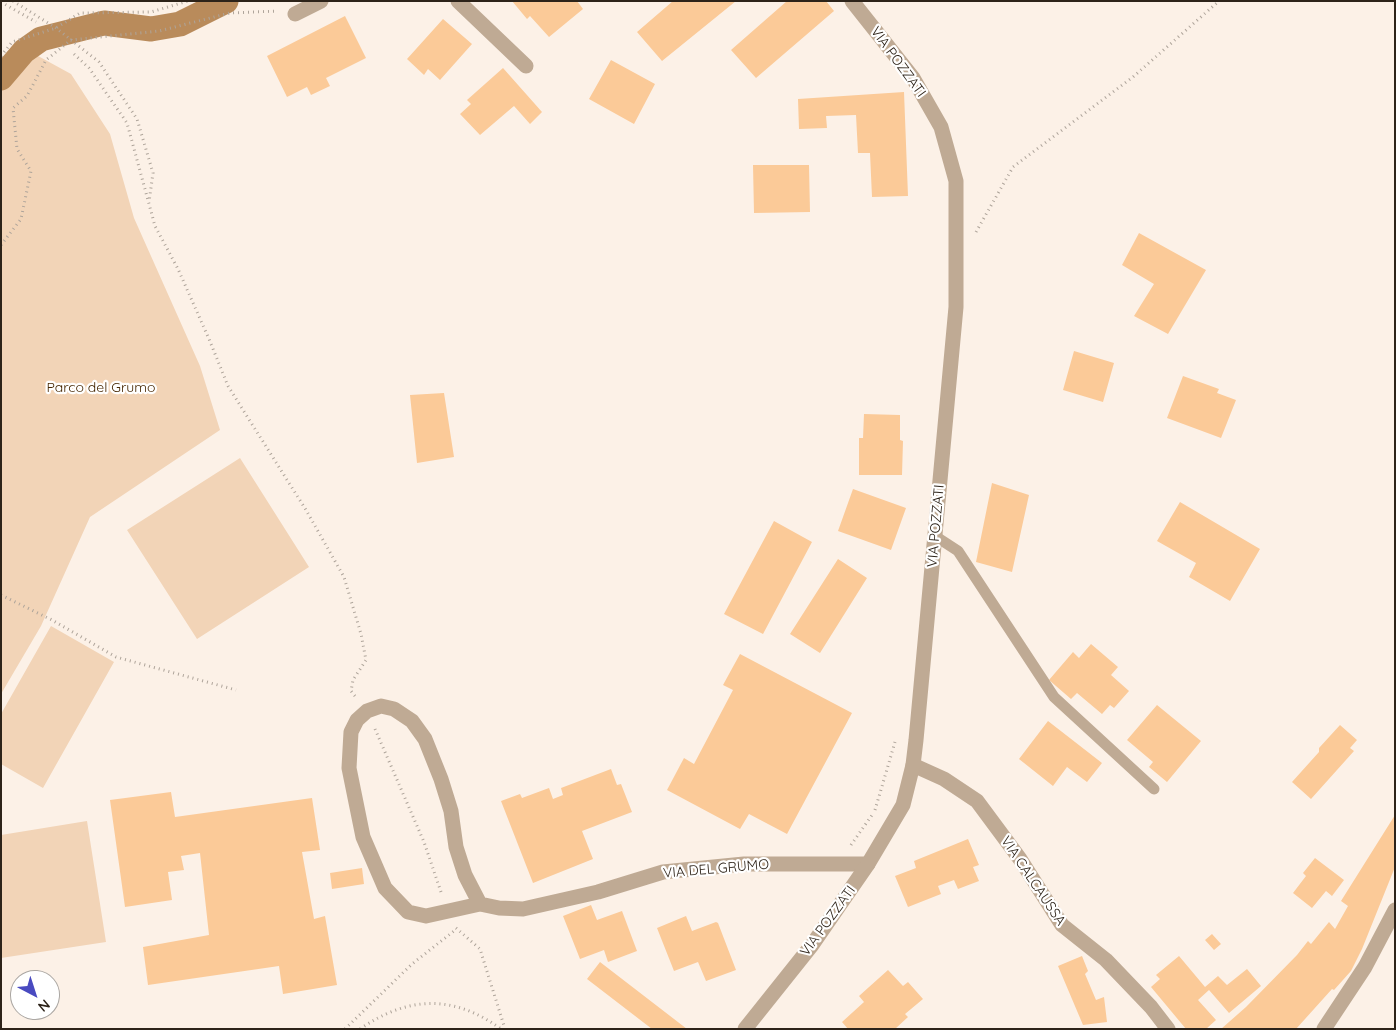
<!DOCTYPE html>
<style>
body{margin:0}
#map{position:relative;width:1396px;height:1030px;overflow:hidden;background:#fcf1e7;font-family:Quicksand,sans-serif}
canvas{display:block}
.frame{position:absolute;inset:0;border:2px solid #2d2319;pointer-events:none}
.north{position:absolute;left:10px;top:970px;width:50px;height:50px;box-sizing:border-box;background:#fff;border:1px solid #aba7a3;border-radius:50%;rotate:140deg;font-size:14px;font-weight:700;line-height:20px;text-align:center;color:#2d2319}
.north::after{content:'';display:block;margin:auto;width:18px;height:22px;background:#494ac0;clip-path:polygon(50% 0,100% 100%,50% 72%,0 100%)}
</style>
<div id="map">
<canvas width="1396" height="1030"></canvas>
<div class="frame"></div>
<div class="north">N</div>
</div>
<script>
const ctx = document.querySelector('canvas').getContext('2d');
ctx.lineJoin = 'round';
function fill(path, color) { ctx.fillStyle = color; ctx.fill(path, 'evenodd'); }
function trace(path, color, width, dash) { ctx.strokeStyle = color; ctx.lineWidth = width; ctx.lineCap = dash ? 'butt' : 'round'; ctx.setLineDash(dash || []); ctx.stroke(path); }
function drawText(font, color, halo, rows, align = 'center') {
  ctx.font = font + ' Quicksand,sans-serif'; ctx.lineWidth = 4.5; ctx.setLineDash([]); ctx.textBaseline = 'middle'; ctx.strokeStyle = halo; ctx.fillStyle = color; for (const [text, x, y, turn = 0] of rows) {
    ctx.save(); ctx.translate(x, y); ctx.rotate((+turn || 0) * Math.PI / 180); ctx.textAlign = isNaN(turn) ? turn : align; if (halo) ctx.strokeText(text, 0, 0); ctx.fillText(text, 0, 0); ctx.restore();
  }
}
fill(new Path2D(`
 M29,51L71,74L110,134L134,218L200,366L220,430L90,517L41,626L1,694V80L11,67Z
 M240,458L309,567L197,639L127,530Z
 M51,626L114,662L43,788L1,764V714Z
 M87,821L106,942L1,958V835Z`), '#f2d4b7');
trace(new Path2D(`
 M1,78L24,51L41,39L104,23L151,29L180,24L226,1`), '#b98b5b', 25);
fill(new Path2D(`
 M512,1H577L583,9L549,37L530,16L527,19Z
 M673,1H736L662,61L637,32Z
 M787,1H826L834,11L756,78L731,50Z
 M345,16L366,58L326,78L330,86L311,95L307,87L287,97L267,56Z
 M443,19L472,44L440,80L428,69L424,75L407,59Z
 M611,60L655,84L634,124L589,99Z
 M503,68L542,112L530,124L514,106L480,135L460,114L471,104L467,100Z
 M904,92L908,196L872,197L870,153H858L856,115L826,116L827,128L799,129L798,99Z
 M753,165H809L810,212L754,213Z
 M1139,233L1206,270L1168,334L1134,316L1154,284L1122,265Z
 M1074,351L1114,363L1103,402L1063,390Z
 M1183,376L1219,389L1217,393L1236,400L1221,438L1167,418Z
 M444,393L454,457L417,463L410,395Z
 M864,414L900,415V440L903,441L902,475H859V438H863Z
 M992,483L1029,495L1012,572L976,562Z
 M853,489L906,508L891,550L838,531Z
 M1180,502L1260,549L1230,601L1189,577L1196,563L1157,541Z
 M774,521L812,542L763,634L724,614Z
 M838,559L867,578L820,653L790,634Z
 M1091,644L1118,667L1111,675L1129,691L1114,708L1110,705L1102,714L1077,693L1071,699L1049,680L1073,652L1079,658Z
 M740,654L852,713L787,834L749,814L740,829L667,790L684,758L694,764L733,690L723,685Z
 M1157,705L1201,741L1167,782L1149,767L1153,762L1127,740Z
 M1048,721L1102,763L1087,782L1067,767L1053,786L1019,759Z
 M1340,725L1357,740L1350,748L1354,751L1311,799L1292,782L1319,752V748Z
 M611,769L617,785L621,784L632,812L582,831L593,859L533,883L501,801L520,794L522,798L549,788L553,799L563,795L561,788Z
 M171,792L175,817L312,798L320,850L302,852L314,919L325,916L337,985L283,994L279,966L148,985L143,947L209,935L200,853L181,856L184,870L168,872L172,900L125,907L110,800Z
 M1395,815V867L1362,949L1351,971L1334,990L1332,989L1296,1029H1221L1246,1007L1297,955L1308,941L1311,944L1329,922L1335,929L1348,906L1341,901Z
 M968,839L979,865L973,867L979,881L958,889L954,880L938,886L941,894L908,907L895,876L916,868L914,861Z
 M1315,858L1344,880L1332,896L1326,891L1312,908L1293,893L1306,876L1303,873Z
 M362,868L364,884L332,889L330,873Z
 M591,905L597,920L622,911L637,951L608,962L604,950L580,959L563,916Z
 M686,916L692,931L716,922L718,923L736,970L706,981L698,962L674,971L657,928Z
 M1212,934L1221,944L1214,950L1205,940Z
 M1082,956L1088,971L1085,974L1096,1000L1104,997L1107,1022L1083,1025L1058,966Z
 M1179,956L1205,987L1218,976L1227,985L1247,969L1261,986L1229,1013L1209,990L1198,1000L1216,1020L1206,1029H1186L1151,987L1160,979L1156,975Z
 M600,962L687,1029H652L587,979Z
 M888,970L903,986L908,982L923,999L905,1014L908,1017L895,1029H848L842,1022L864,1002L859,996Z`), '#fbca98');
trace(new Path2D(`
 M13,1L56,28L99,62L137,119L153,173L149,202
 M1,2L36,22
 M74,54L89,68L127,123L155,226L178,269L209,339L228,386L306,510L344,577L361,634L366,660L353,680L351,691L355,696
 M1,56L12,42L56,28L80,13L151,12L188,1
 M976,232L1013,167L1133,77L1219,1
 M1,245L21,219L31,171L17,149L13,108L27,96L46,60L71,40L159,31L230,13L278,11
 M1,595L52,620L116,657L236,690
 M375,729L424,842L442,895
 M875,810L895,742
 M851,845L872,815
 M456,928L480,949L505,1029
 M345,1029L412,964L454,931
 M360,1029C408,996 453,994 501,1029`), '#aea49a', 3, [1, 4]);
trace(new Path2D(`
 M935,536L958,551L1054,697L1154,789`), '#bfaa94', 11);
trace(new Path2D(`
 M458,1L526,66
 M295,14L321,1
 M913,765L944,779L977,801L1020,859L1062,925L1106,960L1151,1007L1168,1029
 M480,904L465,875L456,847L451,811L441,779L425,739L412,721L394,709L381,706L367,711L357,720L351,732L349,768L363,837L385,888L408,912L426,916L480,904L499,908L523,909L598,892L663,872L744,864H868`), '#bfaa94', 15);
trace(new Path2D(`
 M745,1029L812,945L868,864L903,805L913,765L916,740L956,307V181L941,127L913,78L852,1
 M1324,1029L1365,967L1395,910`), '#bfaa94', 15);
drawText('14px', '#2d2319', '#fff', [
 ["VIA POZZATI",898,62,54],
 ["VIA POZZATI",936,526,-85],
 ["VIA DEL GRUMO",716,869,-5],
 ["VIA CALCAUSSA",1033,881,56],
 ["VIA POZZATI",828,921,-54]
]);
drawText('14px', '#452600', '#fff', [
 ["Parco del Grumo",101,388]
]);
</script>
